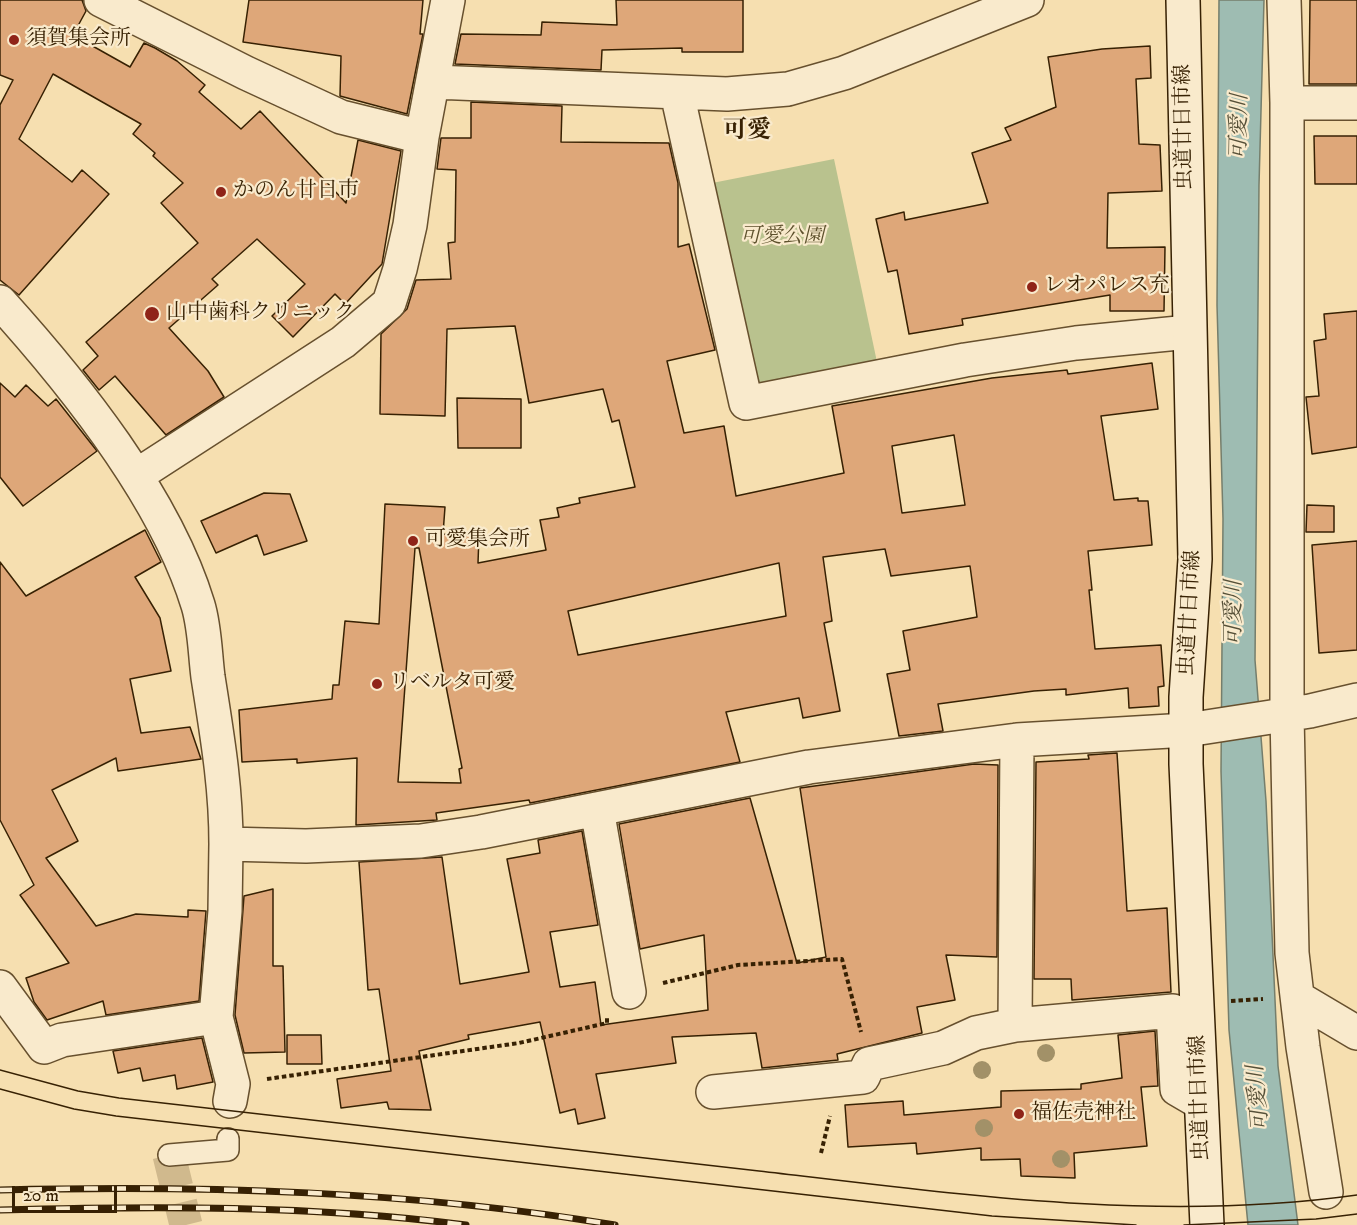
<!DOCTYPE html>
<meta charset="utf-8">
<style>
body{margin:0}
#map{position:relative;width:1357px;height:1225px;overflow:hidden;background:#f6dfb0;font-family:"IM FELL DW Pica",serif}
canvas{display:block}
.scale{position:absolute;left:12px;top:1186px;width:105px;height:27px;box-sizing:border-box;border:3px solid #372103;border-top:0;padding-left:8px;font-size:18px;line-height:21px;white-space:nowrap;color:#372103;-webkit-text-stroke:4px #f9eacc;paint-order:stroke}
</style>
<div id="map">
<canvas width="1357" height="1225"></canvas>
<div class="scale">20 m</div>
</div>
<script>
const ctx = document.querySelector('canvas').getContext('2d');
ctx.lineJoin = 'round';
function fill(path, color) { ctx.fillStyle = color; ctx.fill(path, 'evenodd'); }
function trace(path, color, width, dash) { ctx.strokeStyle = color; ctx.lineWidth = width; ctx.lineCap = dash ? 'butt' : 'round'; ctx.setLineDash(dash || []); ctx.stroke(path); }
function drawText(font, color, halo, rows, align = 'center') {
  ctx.font = font + ' "IM FELL DW Pica","Noto Serif JP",serif'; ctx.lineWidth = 4.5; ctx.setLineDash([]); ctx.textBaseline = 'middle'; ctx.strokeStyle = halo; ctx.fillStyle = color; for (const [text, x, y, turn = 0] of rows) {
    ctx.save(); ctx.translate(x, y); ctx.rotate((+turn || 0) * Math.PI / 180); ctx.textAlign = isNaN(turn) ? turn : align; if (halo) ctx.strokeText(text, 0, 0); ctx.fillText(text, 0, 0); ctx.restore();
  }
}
fill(new Path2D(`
 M834,159L877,362L748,388L702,185Z`), '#b9c28e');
const water = new Path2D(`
 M1219,0H1264L1259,185L1255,660L1266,801L1278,1066L1298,1225H1248L1229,1030L1221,771L1223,519L1217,305Z`);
fill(water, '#9ebcb2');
trace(water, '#757e6c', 1.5);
const building = new Path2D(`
 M0,0H82L86,11L73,35L130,67L144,43L155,48L177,61L205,85L199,92L241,129L260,111L346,203L358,140L401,151L382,264L345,304L335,294L293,337L272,316L305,284L257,239L212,279L218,285L169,328L208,371L224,397L166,435L115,376L99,390L83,370L98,356L86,342L198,243L161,203L183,183L153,156L155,153L133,134L141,124L53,74L19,139L72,182L82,170L109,194L19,295L0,280V105L13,80L0,75Z
 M249,0H423L420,34H423L407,114L340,96L341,56L243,42Z
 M616,0H743V52H682V48L602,50L601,70L455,64L461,34L541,35L542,22L617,25Z
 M1310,0H1357V84H1309Z
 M1150,46L1151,78L1136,79L1139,144L1160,145L1162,191L1108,193L1107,248L1165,247L1164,311H1110V295L962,319L963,325L909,334L897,270L888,272L876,219L904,212L905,220L988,203L972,153L1011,140L1005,128L1056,107L1048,57L1102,49Z
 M471,102L562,106L561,142L669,143L678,183V247L689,244L715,350L667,361L684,433L724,426L736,496L844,473L832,406L992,378L1067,370L1068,374L1152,363L1158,409L1101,416L1114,500L1138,498V501H1148L1152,545L1088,551L1092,590H1089L1095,649L1161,645L1164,686L1158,687L1159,706L1129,708L1128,688L1066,695V689L1034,691L938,704L943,731L899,736L887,674L910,670L903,631L977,617L970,566L891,576L885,549L823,557L832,621L824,623L840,711L803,718L799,698L726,712L740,762L530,803L529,800L436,813L437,820L356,825L357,758L297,763V759L242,762L239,710L332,699L333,685H339L345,621L379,624L385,504L445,507L443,534L479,535L478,563L546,550L540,520L559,517L557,508L580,503L579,498L635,487L619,420L612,422L603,389L529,403L515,326L447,329L445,416L380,414L381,334L407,309L416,280L451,279L448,243L455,242L456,170L437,169L441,138H471ZM954,435L965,505L902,513L892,446ZM415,548H419L462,768L459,769L461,783L398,782ZM779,563L786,616L578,655L568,611Z
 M1314,136H1357V184H1315Z
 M1357,311V447L1312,454L1306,397L1319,396L1314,341L1326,339L1324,314Z
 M0,383L15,397L26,385L48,406L56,399L97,451L23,506L0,477Z
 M457,398L521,399V448H458Z
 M264,493L290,494L307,541L264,555L257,535L216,553L201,521Z
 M1307,505L1334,506V532H1306Z
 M145,530L161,562L135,577L160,618L171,671L130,679L141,733L190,727L201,759L118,771L116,758L52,790L78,841L46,858L96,926L136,914L188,917V910L206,911L199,1001L106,1015L103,1001L47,1020L34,1002L26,978L69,963L20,895L34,885L0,820V562L26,596Z
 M1357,541V650L1319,653L1312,545Z
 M1117,753L1127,911L1167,908L1171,992L1072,1000L1071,979H1034L1036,762L1089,759L1088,755Z
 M974,764L998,765L997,957L946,955L955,1000L917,1007L922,1033L837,1054L838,1060L762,1068L756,1033L672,1037L676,1063L596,1074L605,1118L578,1124L575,1109L560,1113L540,1022L468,1035L469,1039L419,1051L431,1110L389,1109L387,1102L341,1108L337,1079L391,1071L379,989L368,990L359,862L442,857L460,984L529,972L507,859L540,853L538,840L582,831L598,925L550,932L560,987L595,982L601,1025L708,1010L704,935L640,949L619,824L750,798L797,963L826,957L800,788Z
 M273,889V966H283L285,1052L244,1053L235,1015L244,896Z
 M1155,1031L1158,1086L1141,1087L1147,1146L1074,1153L1075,1178L1021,1176L1020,1159L981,1160V1148L917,1154L916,1143L848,1147L845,1105L903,1101L904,1115L1001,1107V1091L1081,1089V1084L1122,1078L1118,1035Z
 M287,1035H321L322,1064H287Z
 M202,1038L213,1082L177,1089L175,1075L143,1081L140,1068L118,1073L113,1051Z`);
fill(building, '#dea779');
trace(building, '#372103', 1.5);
trace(new Path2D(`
 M169,1155L186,1225`), '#d0b98d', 33, [33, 16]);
const service = new Path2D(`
 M169,1155L228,1150V1139`);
const minor = new Path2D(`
 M101,0L246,73L341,117L422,137
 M1284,0L1287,103V715L1292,953L1303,1047L1326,1192
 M434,82L727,94L788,89L844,73L1027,0
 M677,93L746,403L965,360L1076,343L1189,332
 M1287,103H1357
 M0,302C75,385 165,497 198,605C205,628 205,654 208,677C217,735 226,786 226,844L306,846L421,841L481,832L809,767L1017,740L1187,730L1310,711L1357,700
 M136,476L343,342L389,303L400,269L410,225L422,137L448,0
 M597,809L629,992
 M226,844L225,911L216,1017L233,1084L230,1101
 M0,987L44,1047L62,1040L216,1017
 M1298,998L1357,1033
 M1015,1025L1017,740
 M713,1092L863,1077L869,1064L943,1048L976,1033L1015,1025L1173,1011L1177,1089L1201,1103`);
const secondary = new Path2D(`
 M1183,0L1195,559L1186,697V764L1207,1225`);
trace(service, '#67502e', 24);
trace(minor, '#67502e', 36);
trace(secondary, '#372103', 36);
trace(new Path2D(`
 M663,983L738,965L842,959L861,1032
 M1231,1001L1263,999
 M267,1079L519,1043L607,1023V1018
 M821,1153L830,1116`), '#372103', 4, [4.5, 3]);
trace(service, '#f9eacc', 21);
trace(minor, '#f9eacc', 33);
trace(secondary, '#f9eacc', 33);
trace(new Path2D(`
 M0,1070L78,1091L119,1098C332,1122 545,1147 759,1171C957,1194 1158,1223 1357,1195
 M0,1089L74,1109L116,1116L992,1216L1136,1225
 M1184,1225L1316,1219L1357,1214`), '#372103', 1.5);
const rail = new Path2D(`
 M0,1190C205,1185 412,1191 615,1225
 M0,1210C155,1206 312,1205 466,1225`);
trace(rail, '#372103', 7);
trace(rail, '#f9eacc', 4.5, [14]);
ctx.fillStyle = '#a29168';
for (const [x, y] of [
 [1046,1053],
 [982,1070],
 [984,1128],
 [1061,1159]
]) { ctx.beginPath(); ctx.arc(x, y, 9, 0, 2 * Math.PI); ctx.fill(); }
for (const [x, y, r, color] of [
 [14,40,6,"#8f2418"],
 [221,192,6,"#8f2418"],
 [1032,287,6,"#8f2418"],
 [152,314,8,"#8f2418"],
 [413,541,6,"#8f2418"],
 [377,684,6,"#8f2418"],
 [1019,1114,6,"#8f2418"]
]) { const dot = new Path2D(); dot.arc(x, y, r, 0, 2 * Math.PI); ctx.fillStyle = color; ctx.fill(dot); trace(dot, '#f9eacc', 2); }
drawText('21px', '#372103', '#f9eacc', [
 ["須賀集会所",26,40],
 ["かのん廿日市",233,192],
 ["レオパレス充",1044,287],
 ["山中歯科クリニック",166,314],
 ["可愛集会所",425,541],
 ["リベルタ可愛",389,684],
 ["福佐売神社",1031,1114]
], 'left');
drawText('21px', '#372103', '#f9eacc', [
 ["虫道廿日市線",1185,127,-91],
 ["虫道廿日市線",1191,613,-87],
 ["虫道廿日市線",1201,1098,-92]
]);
drawText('italic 21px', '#5e512d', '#f9eacc', [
 ["可愛公園",782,238]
]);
drawText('italic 22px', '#565038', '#f9eacc', [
 ["可愛川",1241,127,-89],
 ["可愛川",1235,613,-90],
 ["可愛川",1260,1098,-95]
]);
drawText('bold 24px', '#372103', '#f9eacc', [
 ["可愛",747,132]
]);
</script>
